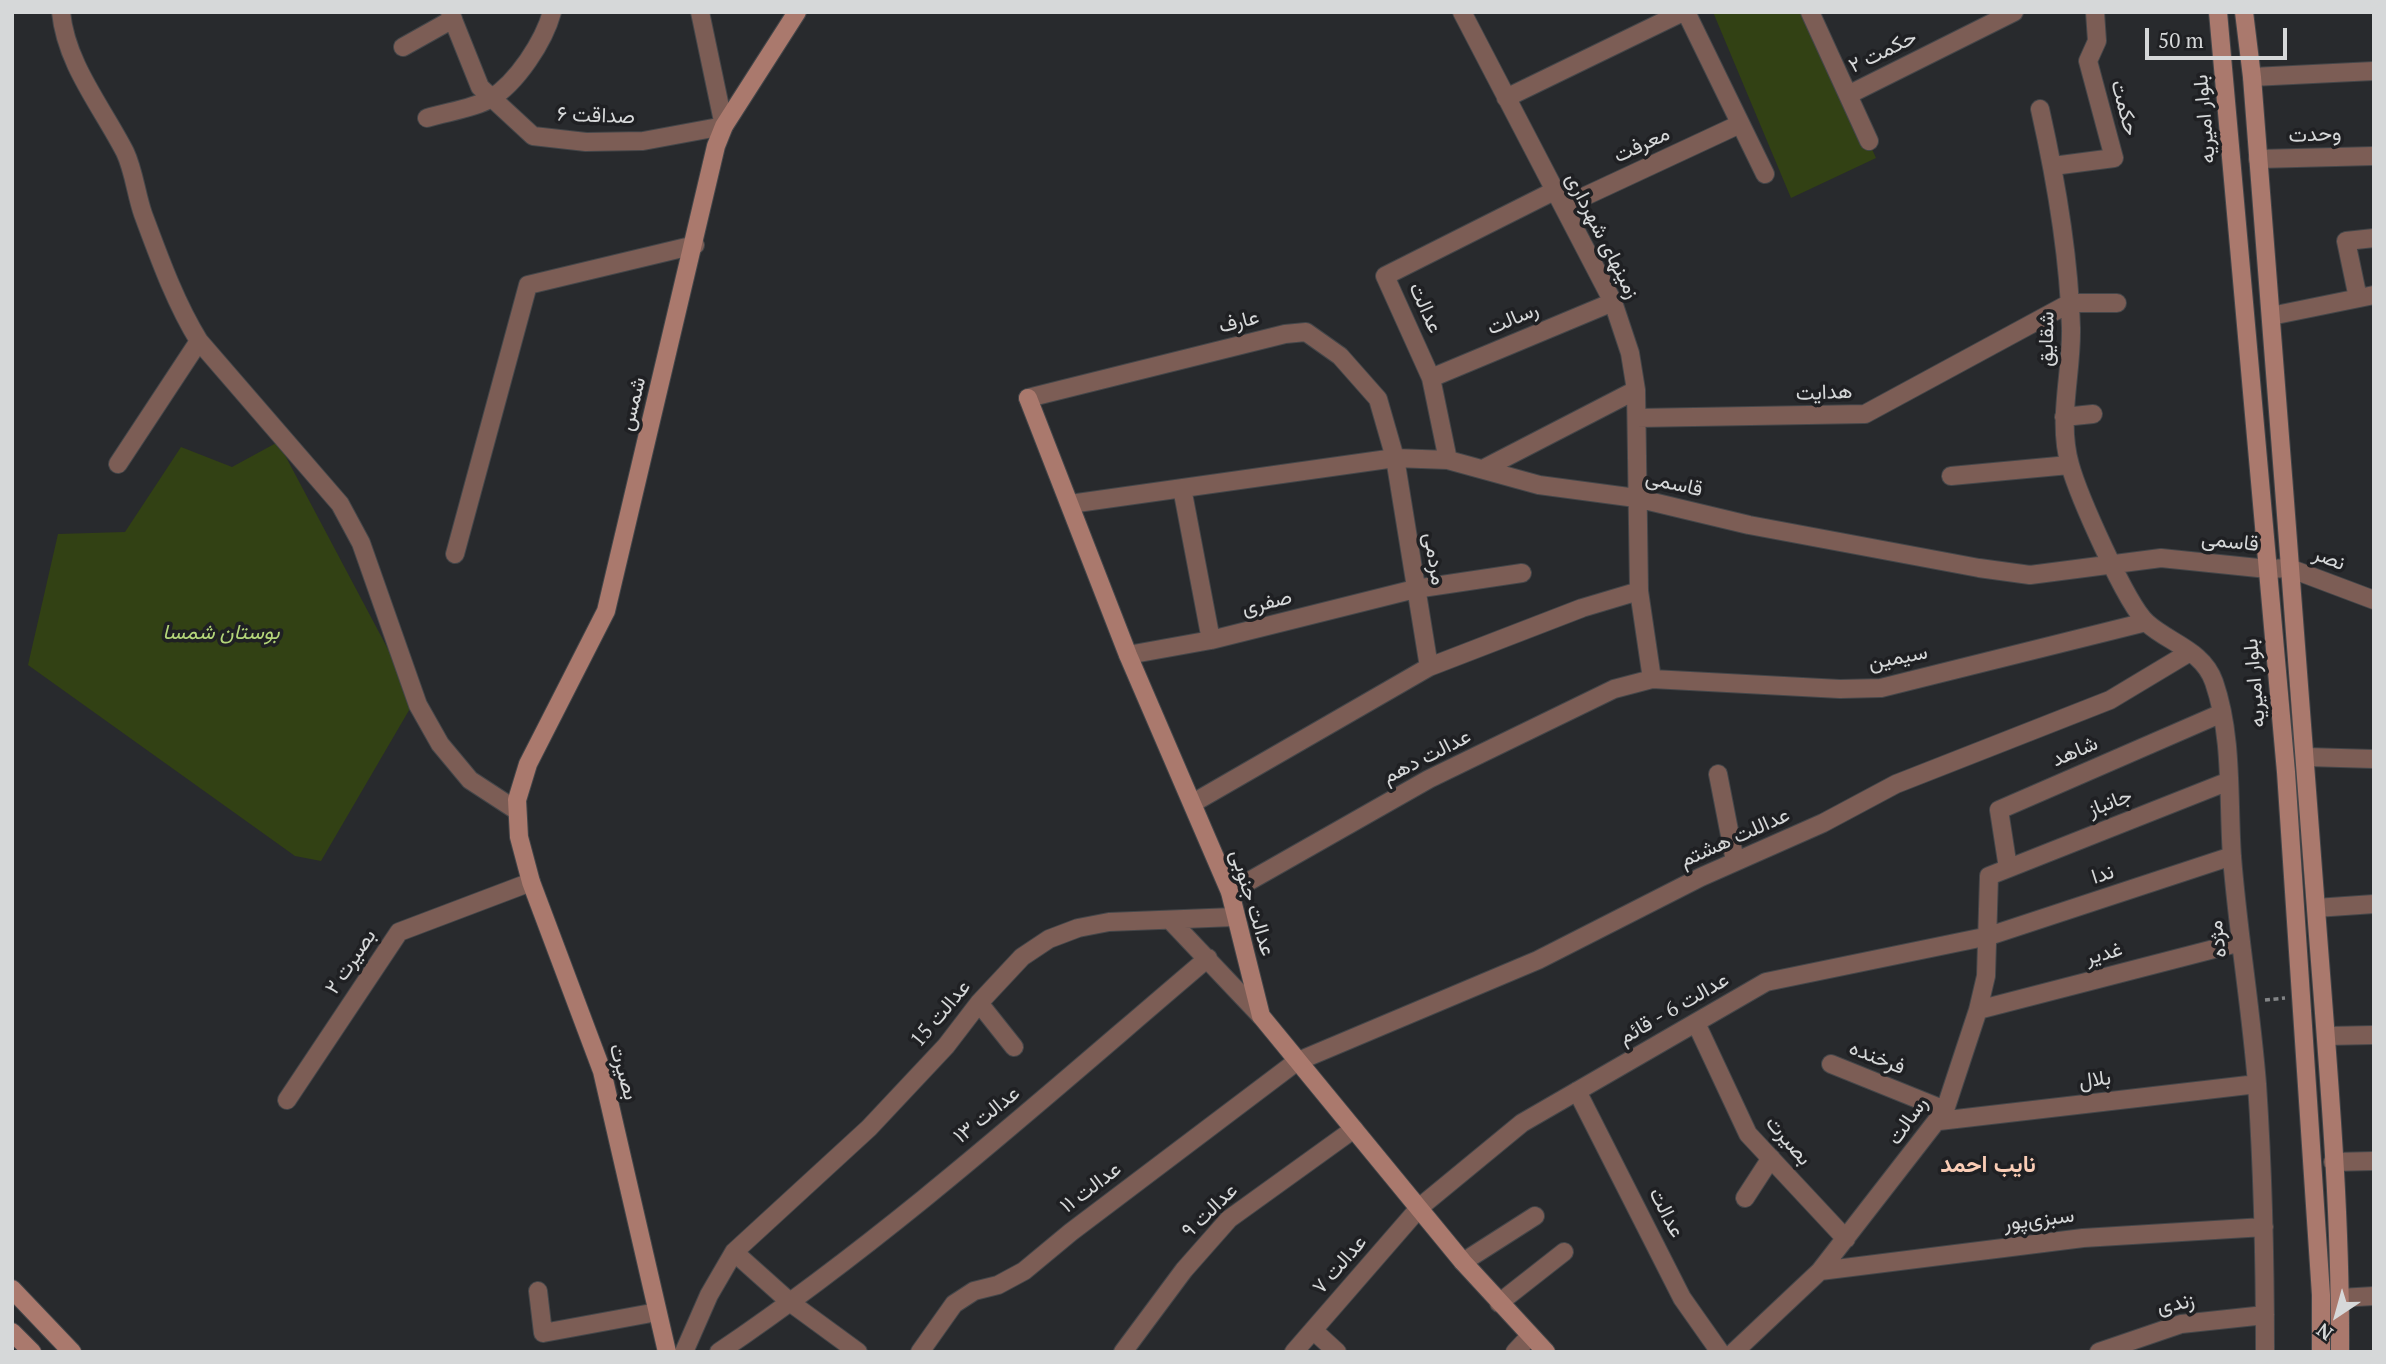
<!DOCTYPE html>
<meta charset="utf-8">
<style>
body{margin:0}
#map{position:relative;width:2386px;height:1364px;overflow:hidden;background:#282a2d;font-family:"PT Serif",serif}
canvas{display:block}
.frame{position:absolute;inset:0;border:14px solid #d6d8d9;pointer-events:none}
.north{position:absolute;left:2302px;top:1280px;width:70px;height:70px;-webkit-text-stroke:5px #1f2023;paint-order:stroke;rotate:216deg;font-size:19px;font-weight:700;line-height:28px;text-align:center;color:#d6d8d9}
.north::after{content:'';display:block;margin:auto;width:24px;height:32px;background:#d6d8d9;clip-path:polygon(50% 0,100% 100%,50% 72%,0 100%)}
.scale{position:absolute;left:2145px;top:28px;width:142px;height:32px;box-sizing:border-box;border:4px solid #d6d8d9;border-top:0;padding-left:9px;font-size:21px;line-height:24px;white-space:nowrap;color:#d6d8d9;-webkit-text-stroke:5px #1f2023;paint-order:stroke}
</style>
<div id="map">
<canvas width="2386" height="1364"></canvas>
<div class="frame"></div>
<div class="north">N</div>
<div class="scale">50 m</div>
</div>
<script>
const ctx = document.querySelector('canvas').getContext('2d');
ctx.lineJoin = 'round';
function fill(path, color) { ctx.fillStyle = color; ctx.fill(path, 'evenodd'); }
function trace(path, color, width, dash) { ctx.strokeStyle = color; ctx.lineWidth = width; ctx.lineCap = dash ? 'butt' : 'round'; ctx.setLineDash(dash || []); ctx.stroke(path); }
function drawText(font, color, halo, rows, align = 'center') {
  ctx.font = font + ' "PT Serif",Vazirmatn,serif'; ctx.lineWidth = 7; ctx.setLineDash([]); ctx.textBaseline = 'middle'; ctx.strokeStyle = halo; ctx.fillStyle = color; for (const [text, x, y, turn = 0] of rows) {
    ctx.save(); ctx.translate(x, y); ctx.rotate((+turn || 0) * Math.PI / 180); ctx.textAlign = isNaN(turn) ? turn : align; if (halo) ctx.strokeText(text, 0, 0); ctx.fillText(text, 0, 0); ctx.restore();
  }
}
fill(new Path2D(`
 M1713,12H1810L1876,158L1791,198Z
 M278,442L415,700L321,861L295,856L28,665L58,534L125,532L181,447L232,467Z`), '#324114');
const street = new Path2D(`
 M61,12C66,64 102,107 125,152C134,171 136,194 143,214C159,257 175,302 199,341L340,504L361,543L418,705L440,744L470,780L516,810
 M450,12L480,87L533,136L586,142L643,141L724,126L700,12
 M1462,12L1613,302L1630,353L1636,390L1639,591L1652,679
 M1686,12L1765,174
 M1810,12L1869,141
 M403,47L453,19
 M2252,77L2374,71
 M1848,95L2014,12
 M1506,98L1683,12
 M2040,109C2056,180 2069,255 2071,328C2072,374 2057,420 2070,465C2078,494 2126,604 2147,623C2169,643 2203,650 2214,682C2233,737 2228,799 2232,857C2238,933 2251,1008 2257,1084C2263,1173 2265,1263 2265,1352
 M427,118C446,112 472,109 490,99C517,83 544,41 552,12
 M2258,159L2374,156
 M2053,166L2114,158L2088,61L2097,41L2095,12
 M1564,206L1740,124
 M2358,298L2346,241L2374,238
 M2271,316L2374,295
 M1431,378L1613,302
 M1028,398L1285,334L1306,332L1340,356L1378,399L1395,458L1429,667
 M2064,417L2093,414
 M1637,418L1865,414L2070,303H2117
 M1448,460L1431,378L1385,276L1554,191
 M118,464L199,341
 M1483,469L1636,390
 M1951,476L2069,465
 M1182,488L1211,640
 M1070,504L1395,458L1448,460L1539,485L1636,498L1749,525L1979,568L2030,575L2161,558L2268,569L2289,568L2374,600
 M455,554L528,285L695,245
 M1128,655L1211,640L1415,589L1522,573
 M2307,757L2374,759
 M1718,774L1735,861
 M1193,803L1429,667L1582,608L1639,591
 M2008,868L1999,810L2222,713
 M1230,892L1429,779L1614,689L1652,679L1840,689L1881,688L2146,622
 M2316,908L2374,904
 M1171,921L1261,1016
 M979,1003L1014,1047
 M1978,1010L2241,942
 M1696,1023L1748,1134L1846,1239
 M2326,1036L2374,1035
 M1831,1064L1945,1110
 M1577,1091L1682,1298L1720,1352
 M287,1100L399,932L531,882
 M1939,1121L2257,1084
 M2333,1162L2374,1161
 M1745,1198L1771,1158
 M734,1252L791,1303L858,1352
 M1463,1262L1535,1216
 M1820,1271L2083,1238L2264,1227
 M538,1291L543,1333L657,1312
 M2340,1298L2374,1296
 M1499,1303L1564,1252
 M1313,1330L1337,1352
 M684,1352L709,1295L734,1252L869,1128L946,1046L979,1003L1022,957L1049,939L1078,928L1109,922L1234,917
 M719,1352C892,1235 1049,1093 1208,958
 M920,1352L954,1304L974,1291L998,1285L1024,1271L1071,1232L1296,1062L1538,960L1701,877L1823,823L1896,784L2110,700L2190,652
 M1123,1352L1184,1270L1229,1219L1354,1129
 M1294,1352L1420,1207L1522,1123L1766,982L1989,936L2232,856
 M1515,1352L1529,1337
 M1734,1352L1820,1271L1945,1110L1978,1010L1986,976L1989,876L2229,781
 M2099,1352L2181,1324L2265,1315`);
const secondary = new Path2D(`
 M2218,12L2286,772L2321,1295V1352
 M2244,12L2252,77C2273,354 2296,632 2316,909C2327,1056 2341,1204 2340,1352
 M1028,398L1128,655L1230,892L1261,1016L1463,1262L1546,1352
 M12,1289L72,1352
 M12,1332L32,1352
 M667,1352L602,1071L531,882L519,837L517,800L528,764L606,611L716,146L724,126L797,12`);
trace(street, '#444649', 20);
trace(secondary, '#444649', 20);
trace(new Path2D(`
 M2265,1000L2285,998`), '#838587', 3.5, [5, 3.5]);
trace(street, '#7c5d55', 18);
trace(secondary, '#aa796d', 18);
drawText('21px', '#d6d8d9', '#1f2023', [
 ["حکمت ۲",1883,52,-26],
 ["حکمت",2124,108,75],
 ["صداقت ۶",596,116,2],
 ["بلوار امیریه",2205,119,-95],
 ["وحدت",2315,135,-2],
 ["معرفت",1642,145,-25],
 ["زمینهای شهرداری",1602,236,63],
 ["عدالت",1425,308,66],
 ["رسالت",1513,319,-23],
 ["عارف",1239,322,-14],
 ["شقایق",2047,339,-89],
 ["هدایت",1824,393,-2],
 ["شمس",633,404,-76],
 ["قاسمی",1674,484,13],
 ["قاسمی",2230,542,6],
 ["مردمی",1434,559,81],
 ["نصر",2329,559,21],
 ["صفری",1267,603,-14],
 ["سیمین",1898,658,-11],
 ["بلوار امیریه",2255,683,-95],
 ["شاهد",2075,752,-23],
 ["عدالت دهم",1427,757,-27],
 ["جانباز",2110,803,-21],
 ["عداللت هشتم",1735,838,-24],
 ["ندا",2103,875,-18],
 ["عدالت جنوبی",1252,903,73],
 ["مژده",2218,939,-97],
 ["غدیر",2104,954,-15],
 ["بصیرت ۲",351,962,-56],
 ["عدالت 6 - قائم",1674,1009,-30],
 ["عدالت 15",941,1014,-50],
 ["فرخنده",1877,1058,22],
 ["بصیرت",623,1072,74],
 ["بلال",2095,1080,-7],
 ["عدالت ۱۳",987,1115,-39],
 ["رسالت",1908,1121,-55],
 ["بصیرت",1788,1141,49],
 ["عدالت ۱۱",1091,1188,-37],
 ["عدالت ۹",1210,1211,-44],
 ["عدالت",1666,1213,63],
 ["سبزی‌پور",2039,1220,-7],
 ["عدالت ۷",1340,1265,-49],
 ["زندی",2176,1304,-11]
]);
drawText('italic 21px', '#b4d67a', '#1f2023', [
 ["بوستان شمسا",221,633]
]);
drawText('bold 23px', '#facdb6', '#1f2023', [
 ["نایب احمد",1988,1165]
]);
</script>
